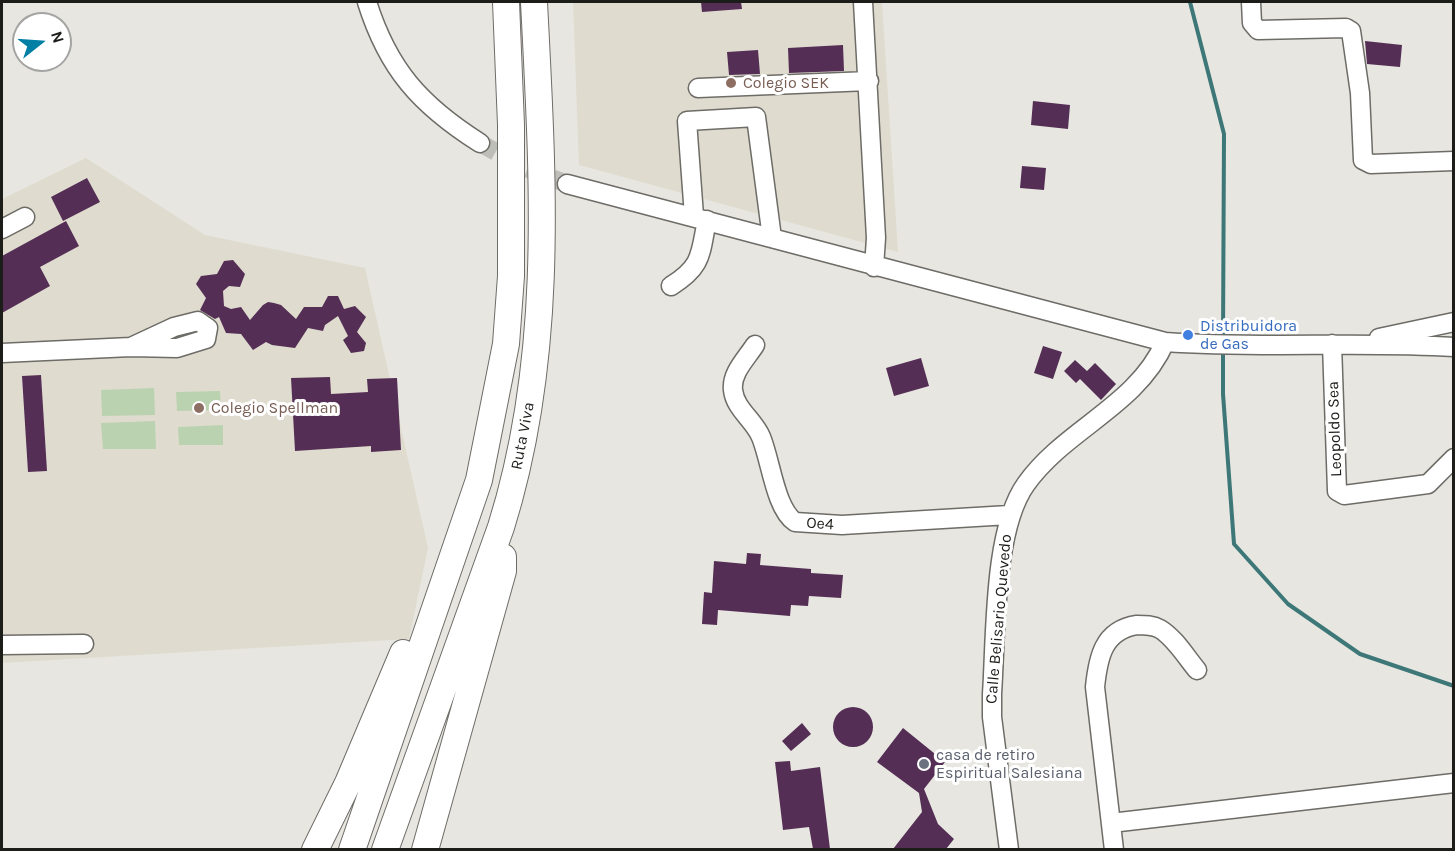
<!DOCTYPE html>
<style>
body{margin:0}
#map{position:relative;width:1455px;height:851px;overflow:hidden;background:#e7e6e0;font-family:Karla,sans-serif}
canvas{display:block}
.frame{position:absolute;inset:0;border:3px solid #1c1c19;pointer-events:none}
.north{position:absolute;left:12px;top:12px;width:60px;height:60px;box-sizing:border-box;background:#fff;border:2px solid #a4a4a3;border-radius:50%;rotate:73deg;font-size:16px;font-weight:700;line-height:24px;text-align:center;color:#1c1c19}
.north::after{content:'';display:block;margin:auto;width:21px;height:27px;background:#017fa5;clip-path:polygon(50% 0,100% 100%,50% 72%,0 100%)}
</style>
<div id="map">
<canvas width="1455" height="851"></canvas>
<div class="frame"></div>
<div class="north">N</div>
</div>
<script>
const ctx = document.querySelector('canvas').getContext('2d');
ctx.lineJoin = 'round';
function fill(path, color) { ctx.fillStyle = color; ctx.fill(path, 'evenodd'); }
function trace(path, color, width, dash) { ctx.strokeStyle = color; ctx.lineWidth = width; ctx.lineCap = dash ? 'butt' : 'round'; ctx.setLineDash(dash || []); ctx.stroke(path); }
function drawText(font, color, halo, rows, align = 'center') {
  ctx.font = font + ' Karla,sans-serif'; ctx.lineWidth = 6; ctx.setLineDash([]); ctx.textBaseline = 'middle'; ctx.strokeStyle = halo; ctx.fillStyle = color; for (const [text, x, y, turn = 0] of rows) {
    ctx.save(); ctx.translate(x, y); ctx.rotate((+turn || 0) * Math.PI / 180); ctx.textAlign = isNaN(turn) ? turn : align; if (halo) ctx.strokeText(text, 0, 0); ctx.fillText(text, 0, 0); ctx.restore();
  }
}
fill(new Path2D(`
 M573,2H882L898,252L579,165Z
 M86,158L205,235L365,268L428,548L409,639L2,663V199Z`), '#dfdccf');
fill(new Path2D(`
 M154,388L155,415L102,416L101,390Z
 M220,391L221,410L177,411L176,392Z
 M155,421L156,449H103L101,423Z
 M223,425V445H179L178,427Z`), '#bbd2b0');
trace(new Path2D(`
 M1190,2L1224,134L1223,339
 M1223,349V394L1234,544L1288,604L1360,654L1454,686`), '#3d7778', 4);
fill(new Path2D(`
 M701,2H741L742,9L702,12Z
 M1365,41L1402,45L1400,67L1367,64Z
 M843,45L844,71L789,73L788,48Z
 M758,50L760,74L729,75L727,52Z
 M1033,101L1070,105L1068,129L1031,125Z
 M1022,166L1046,168L1044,190L1020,188Z
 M87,178L100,202L63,221L51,197Z
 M66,221L79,246L40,267L50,286L2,313V256Z
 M233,260L245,274L240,287L229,286L223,291L224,306L231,309L241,307L250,320L263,305L268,302L274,303L281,305L296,319L304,307H322L328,296H338L344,309L355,306L366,317L357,332L366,343L364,351L351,353L343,340L348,336L338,316L325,325L323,331L308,328L295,348L272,345L266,342L253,350L241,334L226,333L219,317L215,319L200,310L206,298L196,284L201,276L217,274L224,261Z
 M1043,346L1062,352L1053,379L1034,373Z
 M921,358L929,386L894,396L886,368Z
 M1075,360L1087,371L1095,363L1116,384L1101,400L1080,379L1076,383L1064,371Z
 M41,375L47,471L28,472L22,376Z
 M330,377L331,394L368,392L367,379L397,378L401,450L371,452V446L295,451L291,378Z
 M747,553L761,554L760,565L811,569V573L843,575L841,598L809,596L808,606L791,605L790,616L718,610L717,625L702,624L704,592L712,593L714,561L746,564Z
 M833 727a20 20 0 1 1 40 0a20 20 0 1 1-40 0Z
 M802,723L811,734L791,751L782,741Z
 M903,728L945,762L924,789L938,824L954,839L946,849H893L922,812L919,793L877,762Z
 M790,761L791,771L820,767L830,849H813L809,827L783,830L775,762Z`), '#542e55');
trace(new Path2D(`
 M480,143L523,167L567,184`), '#bebeb8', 18, [18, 9]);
const minor = new Path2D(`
 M367,2C388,69 420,105 480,143
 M863,2L876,238L874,267
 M1251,2L1252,23L1258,30L1346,28L1351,31L1360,93L1363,160L1371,164L1454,161
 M698,88L869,81
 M567,184L1165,342C1261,349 1357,341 1454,347
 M694,216L687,121L756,117L772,238
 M2,229L25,217
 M671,286C703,266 700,254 707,220
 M1379,338L1454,322
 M1332,344L1337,491L1344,495L1428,484L1454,458
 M755,345C746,359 731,373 733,390C735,409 754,420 761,437C771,461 775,508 795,522L842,525L1009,515
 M2,353L131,347L177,348L206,339L208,328L198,321L174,327L131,347
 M2,645L84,644
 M1111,823L1454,783
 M1009,850L992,717V694C996,636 993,530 1026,484C1065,429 1137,406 1165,342
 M1114,850L1095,687C1098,658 1103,630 1137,625C1145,625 1153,625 1160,629C1175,638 1186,657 1197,670`);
const highway = new Path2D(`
 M315,850L348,783L403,653
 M352,850L479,480L506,344L511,276V125L506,2
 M385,850L501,527C555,355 543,179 534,2
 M425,850L503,571V557`);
trace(minor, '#6e6c67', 21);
trace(highway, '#6e6c67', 28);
trace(minor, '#fff', 18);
trace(highway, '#fff', 26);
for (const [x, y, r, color] of [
 [731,83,6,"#8d6e63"],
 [1188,335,6,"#3f7fe0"],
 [199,408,6,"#8d6e63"],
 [924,764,6,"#6b7280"]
]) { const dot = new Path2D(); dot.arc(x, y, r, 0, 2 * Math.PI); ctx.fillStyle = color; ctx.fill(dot); trace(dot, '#fff', 2); }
drawText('16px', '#785e54', '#fff', [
 ["Colegio SEK",743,83],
 ["Colegio Spellman",211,408]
], 'left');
drawText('16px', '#366cbe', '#fff', [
 ["Distribuidora",1200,326],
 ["de Gas",1200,344]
], 'left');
drawText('16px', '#1c1c19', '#fff', [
 ["Leopoldo Sea",1335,429,-92],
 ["Ruta Viva",523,436,-79],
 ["Oe4",820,524,4],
 ["Calle Belisario Quevedo",999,619,-85]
]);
drawText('16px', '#5b616d', '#fff', [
 ["casa de retiro",936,755],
 ["Espiritual Salesiana",936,773]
], 'left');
</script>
